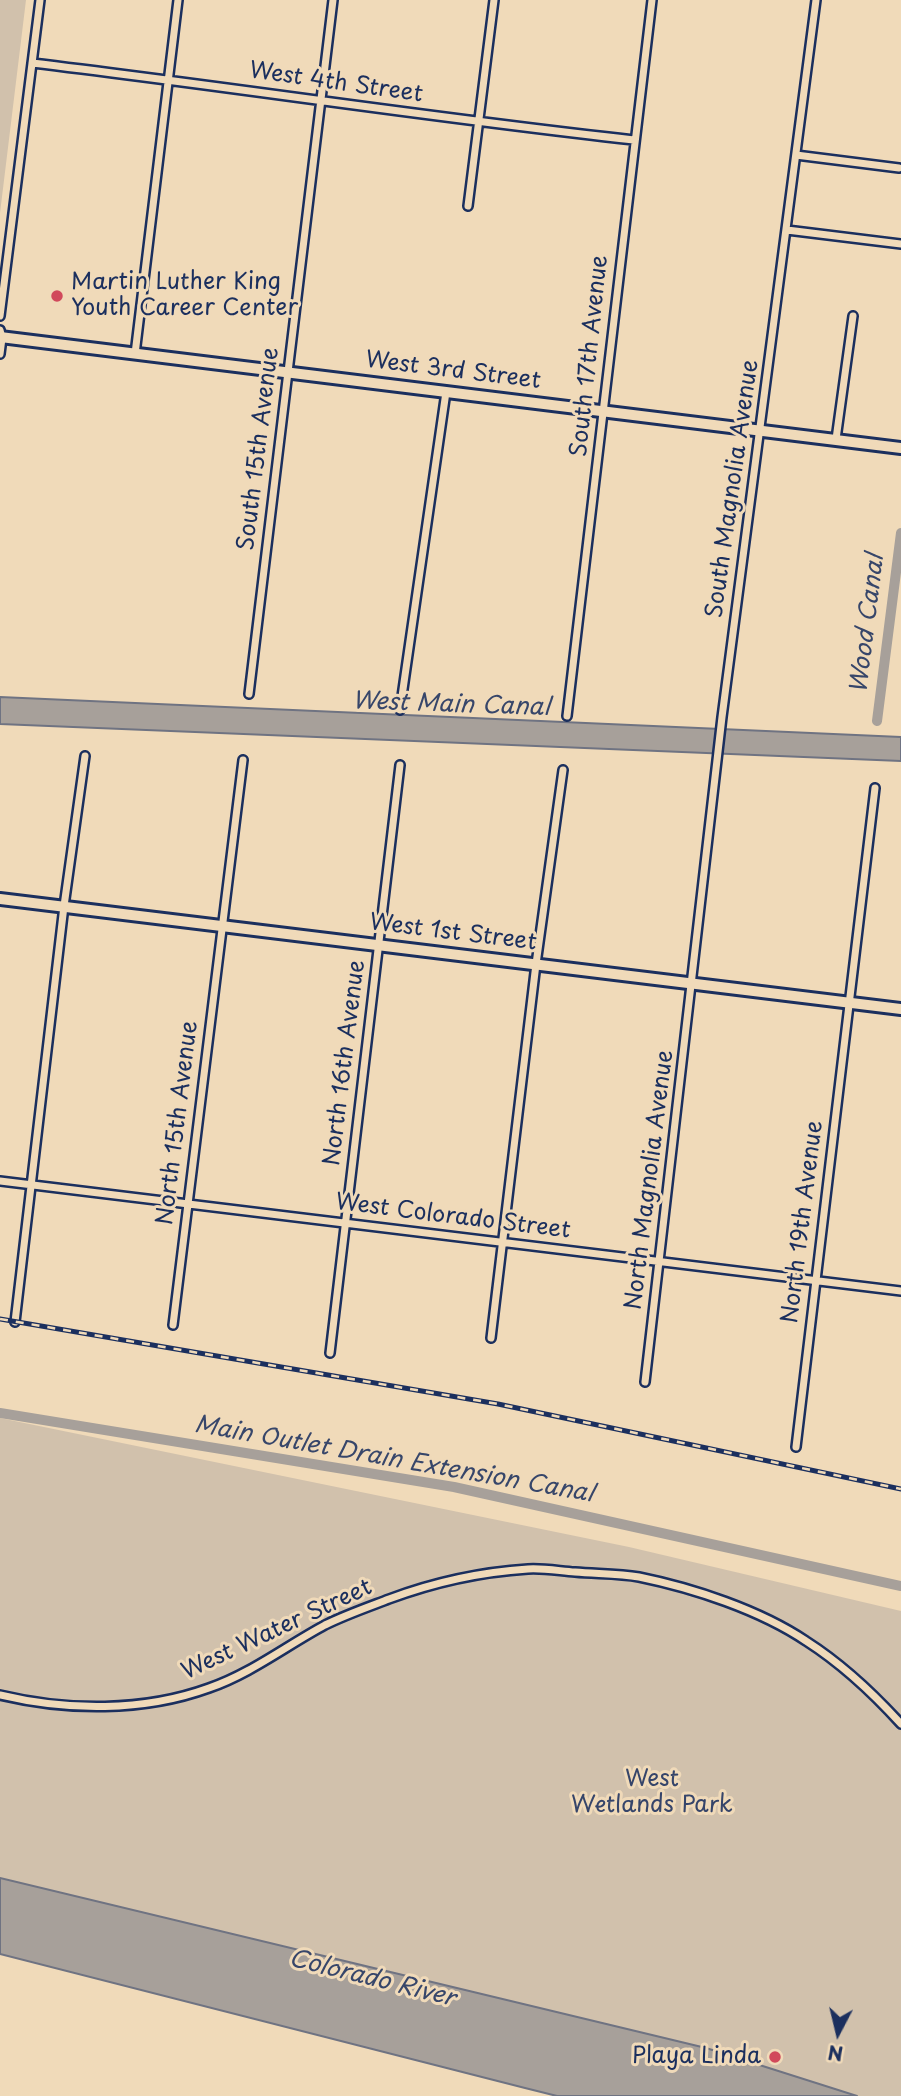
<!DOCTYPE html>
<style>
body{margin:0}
#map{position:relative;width:901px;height:2096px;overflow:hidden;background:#f0dab9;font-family:"Playpen Sans",sans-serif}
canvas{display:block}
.north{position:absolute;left:803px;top:1998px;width:70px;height:70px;-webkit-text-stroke:5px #f0dab9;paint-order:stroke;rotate:187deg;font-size:19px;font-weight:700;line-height:28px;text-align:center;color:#1b2f5e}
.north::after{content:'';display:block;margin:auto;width:24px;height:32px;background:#1b2f5e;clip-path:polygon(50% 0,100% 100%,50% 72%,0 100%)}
</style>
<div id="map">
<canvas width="901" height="2096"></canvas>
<div class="north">N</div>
</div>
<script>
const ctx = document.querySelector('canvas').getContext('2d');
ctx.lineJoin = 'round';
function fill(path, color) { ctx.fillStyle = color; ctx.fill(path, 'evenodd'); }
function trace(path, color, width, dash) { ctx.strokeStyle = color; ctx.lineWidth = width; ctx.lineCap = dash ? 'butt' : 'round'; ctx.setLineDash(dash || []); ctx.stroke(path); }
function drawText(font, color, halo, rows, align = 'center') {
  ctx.font = font + ' "Playpen Sans",sans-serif'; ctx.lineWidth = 6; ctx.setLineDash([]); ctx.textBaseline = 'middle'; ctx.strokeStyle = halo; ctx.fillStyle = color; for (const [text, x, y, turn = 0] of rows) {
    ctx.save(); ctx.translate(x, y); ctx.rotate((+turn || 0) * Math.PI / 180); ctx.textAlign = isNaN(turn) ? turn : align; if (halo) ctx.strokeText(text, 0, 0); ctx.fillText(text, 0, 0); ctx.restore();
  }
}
fill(new Path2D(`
 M0,0H26L0,213Z
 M0,1418L629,1547L901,1611V2096H857L706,2048L0,1878Z`), '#d1c1ac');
const water = new Path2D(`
 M0,697L901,737V761L0,724Z
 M0,1878L706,2048L857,2096H557L525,2088L0,1954Z`);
fill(water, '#a7a09a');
trace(water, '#6f7382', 2);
trace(new Path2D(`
 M877,721L901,533
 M0,1413L454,1487L901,1586`), '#a7a09a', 10);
const street = new Path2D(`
 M32,63C233,87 433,118 634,140
 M796,155L899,168
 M468,206L494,0
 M787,230L901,244
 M0,316L40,0
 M0,330L2,338L0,354
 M135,354L178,0
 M836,439L853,316
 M249,694L333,0
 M400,710L446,392
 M567,716L652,0
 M0,1181L901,1291
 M15,1322L64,906L85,756
 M173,1325L243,760
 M491,1338L536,964L563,770
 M330,1353L400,765
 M645,1382L722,717L816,0
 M796,1447L875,788
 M0,1695C67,1711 143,1712 209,1688C250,1674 286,1646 325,1625C345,1615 368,1607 389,1599C432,1583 481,1572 528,1569C543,1568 560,1571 575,1572C596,1574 618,1573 639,1577C693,1588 760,1610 806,1641C842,1664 872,1692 901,1724`);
const secondary = new Path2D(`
 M0,337L901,448
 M0,899L901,1009`);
trace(street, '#1b2f5e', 12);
trace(secondary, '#1b2f5e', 16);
trace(street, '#f0dab9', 7);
trace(secondary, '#f0dab9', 10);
const rail = new Path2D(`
 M0,1319L498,1404L901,1489`);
trace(rail, '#1b2f5e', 5);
trace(rail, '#f0dab9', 2.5, [8]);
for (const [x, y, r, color] of [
 [57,296,7,"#d1495b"],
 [775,2057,7,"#d1495b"]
]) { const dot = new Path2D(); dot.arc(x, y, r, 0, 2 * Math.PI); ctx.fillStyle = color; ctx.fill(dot); trace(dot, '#f0dab9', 2.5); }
drawText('23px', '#1b2f5e', '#f0dab9', [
 ["West 4th Street",336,83,8],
 ["South 17th Avenue",590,356,-84],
 ["West 3rd Street",453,371,7],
 ["South 15th Avenue",259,449,-83],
 ["South Magnolia Avenue",733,489,-82],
 ["West 1st Street",453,933,7],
 ["North 16th Avenue",345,1063,-83],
 ["North 15th Avenue",178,1123,-83],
 ["North Magnolia Avenue",650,1180,-83],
 ["West Colorado Street",453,1217,7],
 ["North 19th Avenue",803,1222,-83],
 ["West Water Street",277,1630,-25]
]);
drawText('23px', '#1b2f5e', '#f0dab9', [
 ["Martin Luther King",71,283],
 ["Youth Career Center",71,309],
 ["Playa Linda",761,2057,"right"]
], 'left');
drawText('23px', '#36456a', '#f0dab9', [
 ["West",652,1780],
 ["Wetlands Park",652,1806]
]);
drawText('italic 24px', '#37466a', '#f0dab9', [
 ["Wood Canal",868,624,-83],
 ["West Main Canal",451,705,2],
 ["Main Outlet Drain Extension Canal",394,1460,10],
 ["Colorado River",372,1979,14]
]);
</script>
